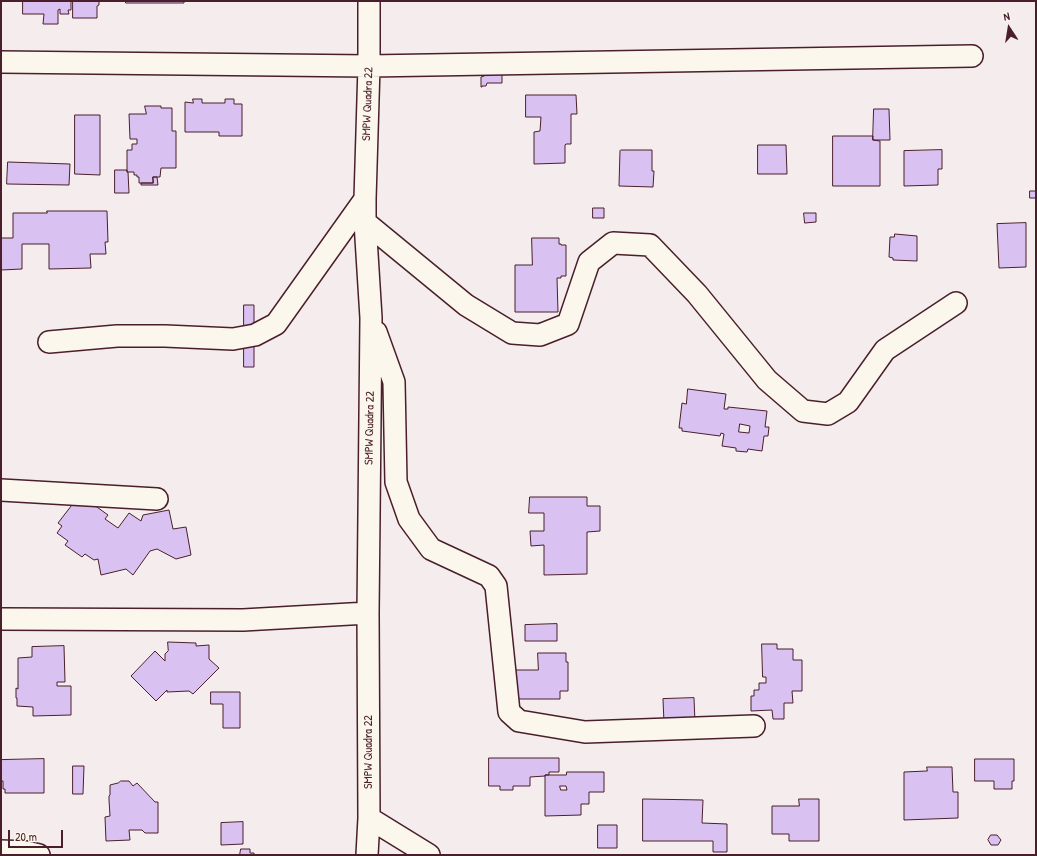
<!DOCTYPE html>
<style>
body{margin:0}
#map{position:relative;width:1037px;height:856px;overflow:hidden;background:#f4eced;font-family:"Patrick Hand",sans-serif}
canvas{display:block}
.frame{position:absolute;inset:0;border:2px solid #4a1f2b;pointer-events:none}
.north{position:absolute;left:989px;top:8px;width:40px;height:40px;-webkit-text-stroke:3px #fbf7ec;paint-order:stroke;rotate:348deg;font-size:11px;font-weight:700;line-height:16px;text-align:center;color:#4a1f2b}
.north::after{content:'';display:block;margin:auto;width:14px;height:18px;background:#4a1f2b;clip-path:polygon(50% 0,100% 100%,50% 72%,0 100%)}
.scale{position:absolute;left:8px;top:830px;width:55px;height:18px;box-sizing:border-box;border:2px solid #4a1f2b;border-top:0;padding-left:5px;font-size:12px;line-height:14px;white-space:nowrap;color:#4a1f2b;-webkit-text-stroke:3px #fbf7ec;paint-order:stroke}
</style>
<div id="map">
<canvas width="1037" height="856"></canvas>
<div class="frame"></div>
<div class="north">N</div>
<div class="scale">20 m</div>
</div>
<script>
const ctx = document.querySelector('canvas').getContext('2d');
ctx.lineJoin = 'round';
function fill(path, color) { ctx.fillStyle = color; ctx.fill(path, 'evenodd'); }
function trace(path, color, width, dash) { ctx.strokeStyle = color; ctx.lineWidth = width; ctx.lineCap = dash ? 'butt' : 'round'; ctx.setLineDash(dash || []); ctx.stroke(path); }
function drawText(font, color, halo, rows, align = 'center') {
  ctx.font = font + ' "Patrick Hand",sans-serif'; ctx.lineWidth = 3; ctx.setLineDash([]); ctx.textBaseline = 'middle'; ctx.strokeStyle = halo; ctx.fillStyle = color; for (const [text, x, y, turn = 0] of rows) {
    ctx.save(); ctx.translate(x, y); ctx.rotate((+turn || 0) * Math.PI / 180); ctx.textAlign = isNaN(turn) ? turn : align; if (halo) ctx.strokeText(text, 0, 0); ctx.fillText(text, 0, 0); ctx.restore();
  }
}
const building = new Path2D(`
 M23,1H71V10H68L69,14H60V9L58,10V24H43L44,14H23Z
 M73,1H99V5L97,6V18H73Z
 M126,1H184V3H126Z
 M484,70H502V83H487L486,86H482V87H481V77L484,76Z
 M526,95H576L577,114H571V144H566L565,145V163L534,164V132L540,131L541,117H526Z
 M193,99H202V103H225V99H234V104H242V136H219V132H185V102L193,103Z
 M145,106H161V108H172V131H176V168H161L160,177H153V183H139V177H137V175H134V172H127V150H132V144H137V139H130L129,114H146Z
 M874,109H889L890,140H873Z
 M75,115H100V175L75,174Z
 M833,136H873V140L880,141V186H833Z
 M758,145H786L787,174H758Z
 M621,150H652V171H654L653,187L619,186L620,151Z
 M942,150V169H938V185L904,186V151Z
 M8,162L70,164L69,185L7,184Z
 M115,170H127V172H128L129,193H115Z
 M153,177H157L158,185H141V183H153Z
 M1030,191H1036V198H1030Z
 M593,208H604V218H593Z
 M47,211H107L108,242H105L106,254H90L91,268L49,269V244H22V269L1,270V238H13V213H47Z
 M804,213H816V222L805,223Z
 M1026,223V267L999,268L997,224Z
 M895,234L917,236V261L893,260V258L889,257L890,237H894Z
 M532,238H559V244H561V245H566V276H561V278H557L558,312H515V265H532Z
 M244,305H254V328L244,327Z
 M244,344H254V367H244Z
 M688,389L726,394L724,409H728V407L767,411L765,427H769L768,436H764L762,451L748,449L747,452L736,451V448L722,446L724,434L721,433L720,436L682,431V428H679L682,403L686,404ZM740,424L750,426L749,433L739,432Z
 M83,497L108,515L105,519L118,528L129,513L141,521L143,515L169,510L173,529L186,527L191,555L176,559L157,549L150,551L133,575L126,569L101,575L98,559L94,560L85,554L82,557L65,545L68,541L57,533L62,526L58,523L75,501Z
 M530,497H587V506H600V531L587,532V574L544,575V545L531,546L530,531H544V513H529Z
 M557,624V641H525V625Z
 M168,642L196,643V646L209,645V659L219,668L193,694L189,691L167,692V690L156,701L131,676L155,651L165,661V654L168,651Z
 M762,644H777V649H793V660H802V691H792L793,703H784V719H773L772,710L751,711V696H754V690H759V683H766V677H763Z
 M64,646L65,682H57V686H71V715L33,716V707L17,706V698H16V688L18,689V658L32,657V647Z
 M538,653H566V662H568V691H560V699H518V693L507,694V670H538Z
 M211,692H240V728H223V704H211Z
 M694,698L695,722L664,723L663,699Z
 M489,758H559V772H549V775H545V776L530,777V786H513V790H500V786H489Z
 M44,759V793H5V789H3V781H1V760Z
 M975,759H1014V781H1012V789H994V781H975Z
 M73,766H84L83,794H73Z
 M927,767H952L953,792H958V818L904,820V772L927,771Z
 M567,772H604V792H589V804H581V815L545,816V775H566ZM560,786H566L567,790H561Z
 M121,781H129L133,786L137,783L155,802H158V833H145L142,830H129L130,840L106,841L105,817L110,816L109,800V796L110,795V785L118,783Z
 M643,799L703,800L702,823L727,824V852H713V841H643Z
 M799,799H819V841H789V834H772V806H799Z
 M243,822V844L221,845V823Z
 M598,825H617V848H598Z
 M991,835H997L1001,840L998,845H991L988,840Z
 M241,849H250V853H254V855H240Z`);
fill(building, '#d9c2f2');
trace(building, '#4a1f2b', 1);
const minor = new Path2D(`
 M1,62L369,66L972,56
 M365,222L466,305L512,333L540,335L568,324L589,262L613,243L650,245L697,294L767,380L803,411L828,414L848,402L885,350L956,303
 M376,332L394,382L396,482L409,519L431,549L489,576L496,586L509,712L519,721L585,732L754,726
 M49,342L117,336H165L233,339L255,335L276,324L365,199
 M1,490L157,499
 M1,619L243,620L368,613
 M369,818L429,855
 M1,851L26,852L39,855
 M367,855L369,818L368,613L371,318L365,222V199L369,66V1`);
trace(minor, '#4a1f2b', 24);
trace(minor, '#fbf7ec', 21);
drawText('12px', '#4a1f2b', '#fbf7ec', [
 ["SMPW Quadra 22",368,104,-88],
 ["SMPW Quadra 22",370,428,-89],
 ["SMPW Quadra 22",369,752,-90]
]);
</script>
